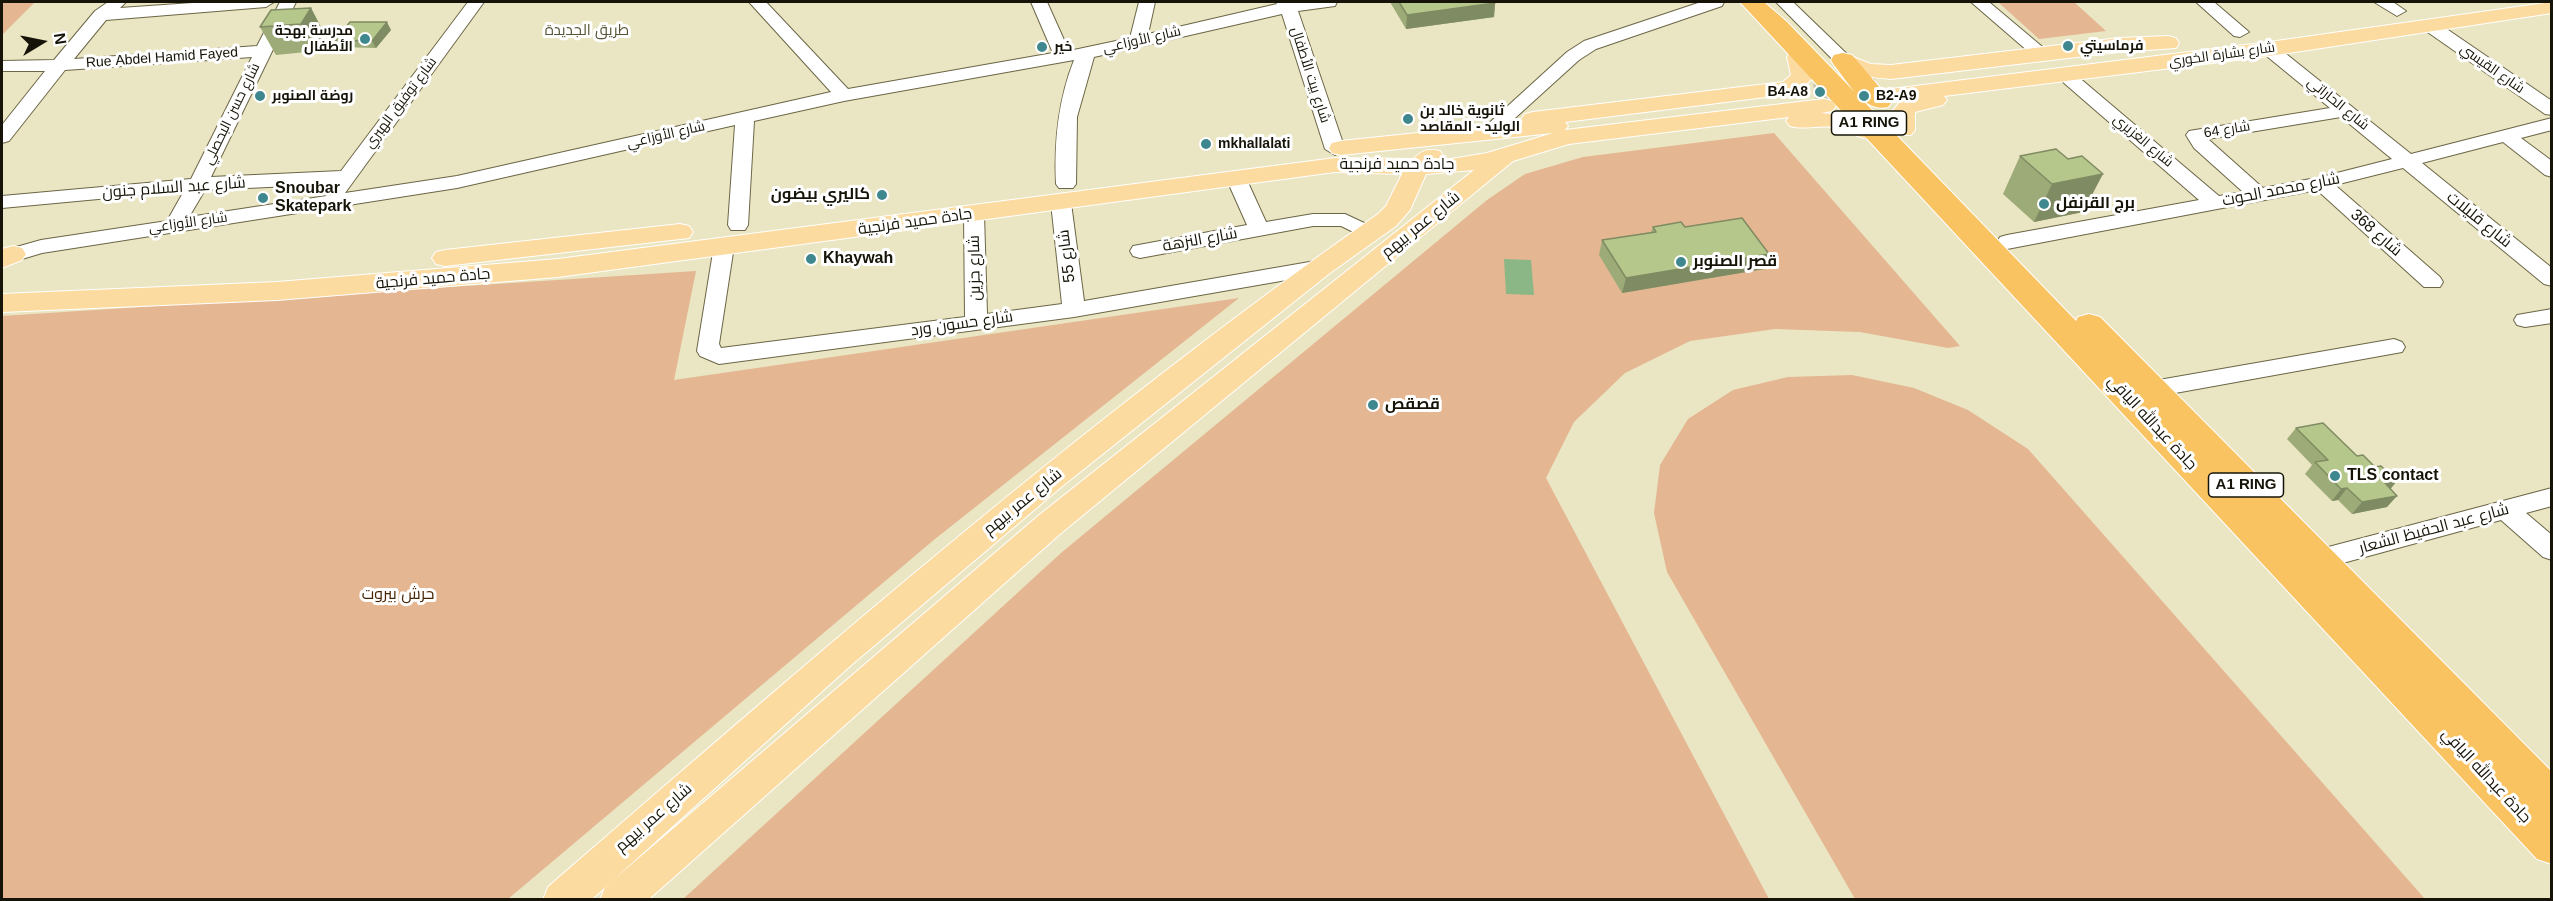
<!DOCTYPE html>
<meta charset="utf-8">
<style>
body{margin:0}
#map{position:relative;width:2553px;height:901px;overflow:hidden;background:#eae5c2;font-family:Arial,sans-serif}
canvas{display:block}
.frame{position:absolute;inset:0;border:3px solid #161408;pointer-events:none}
.north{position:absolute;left:12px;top:12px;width:60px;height:60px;-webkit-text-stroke:4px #fff;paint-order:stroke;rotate:80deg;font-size:16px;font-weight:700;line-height:24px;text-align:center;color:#161408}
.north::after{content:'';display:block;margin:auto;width:21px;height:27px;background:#161408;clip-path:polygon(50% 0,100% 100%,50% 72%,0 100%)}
</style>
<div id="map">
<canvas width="2553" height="901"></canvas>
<div class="frame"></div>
<div class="north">N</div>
</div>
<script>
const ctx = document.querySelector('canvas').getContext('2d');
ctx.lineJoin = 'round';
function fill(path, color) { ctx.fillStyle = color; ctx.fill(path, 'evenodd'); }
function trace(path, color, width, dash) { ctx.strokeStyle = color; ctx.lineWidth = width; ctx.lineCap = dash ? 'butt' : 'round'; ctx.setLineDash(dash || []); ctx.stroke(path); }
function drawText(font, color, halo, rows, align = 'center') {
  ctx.font = font + ' Arial,Cairo,sans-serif'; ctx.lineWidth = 6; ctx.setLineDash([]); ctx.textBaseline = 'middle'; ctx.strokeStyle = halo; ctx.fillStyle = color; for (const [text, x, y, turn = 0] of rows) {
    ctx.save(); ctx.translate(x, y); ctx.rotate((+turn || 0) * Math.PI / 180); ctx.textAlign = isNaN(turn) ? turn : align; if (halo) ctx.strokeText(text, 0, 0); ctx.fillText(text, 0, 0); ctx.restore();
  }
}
fill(new Path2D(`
 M2,2H35L2,35Z
 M1998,2H2074L2106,31L2039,39Z
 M1774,133L1960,346L1948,348L1860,332L1775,329L1690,341L1625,373L1574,422L1546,478L1769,899L682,900L1061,553L1487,200L1525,174L1583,157Z
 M696,271L674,380L1239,298L935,539L508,899H2V316Z
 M1852,375L1914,388L1968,410L2028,449L2425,899H1855L1667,572L1654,513L1660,465L1688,419L1733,390L1788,377Z`), '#e5b692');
fill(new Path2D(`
 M1504,259L1531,260L1534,295L1506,294Z`), '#8bb686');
trace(new Path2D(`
 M1815,96L1881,86`), '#cac6a6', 25, [25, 12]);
const minor = new Path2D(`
 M108,2H126L120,8L207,2H274L266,7L106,20L74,59L257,46L280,2H296L211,177L341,171L468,2H484L345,193L457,176L831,92L749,2H766L848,89L1053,53L1031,2H1047L1069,51L1130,38L1139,2H1155L1148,34L1277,4L1276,2H1337L1335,6L1298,11L1345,149L1335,155L1325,149L1282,14L1094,57L1077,117L1076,184L1073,188H1059L1056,184C1054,141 1058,101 1074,60L844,101L754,121L748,225L745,230H731L728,225L735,125L457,188L42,253L2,265V251L41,240L167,221L184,191L2,208V196L191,179L252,57L65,70L9,141L2,143V125L45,71H2V61L54,60L95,11ZM332,184L327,190L333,195L189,217L205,190Z
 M1701,2H1724L1722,6L1596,49L1579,60L1504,128L1497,130L1488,124L1567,52L1584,41Z
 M1776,2H1793L1849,56L1852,60L1849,64H1837Z
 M1971,2H1989L2052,55L2049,59H2037Z
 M2196,2H2214L2249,32L2240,37L2234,36Z
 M2374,2H2393L2406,11L2397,16Z
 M2432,22L2438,23L2552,101V115L2545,114L2426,31L2423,27Z
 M2269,44L2275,45L2411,154L2552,118V130L2521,138L2552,161V177L2545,175L2503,142L2422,163L2552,268V286L2544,284L2403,168L2335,185L2440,277L2443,282L2440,287H2424L2317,190L2007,249L2000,247L1997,242L2000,237L2007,235L2199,200L2064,83L2061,79L2070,74L2076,75L2219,196L2243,192L2194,148L2186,135L2189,131L2330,108L2263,53L2260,49L2263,45ZM2341,117L2392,159L2321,177L2263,188L2208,139Z
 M1236,172L1243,174L1246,178L1266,222L1313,214H1345L1377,229L1380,234L1377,239L1370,240L1341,226H1313L1140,258L1133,256L1130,251L1133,246L1247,225L1226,178L1229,174Z
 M1061,197L1068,199L1071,203L1084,301L1321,260L1328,262L1332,267L1328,272L1321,274L1074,317L719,364L700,356L697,351L714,246L717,241H731L734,246L719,344L721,348L965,317L964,214L967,210H981L984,214L987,314L1062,304L1051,203L1054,199Z
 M2552,309V323L2525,327L2517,325L2514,320L2517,315Z
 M2394,339L2402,342L2405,347L2402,352L2153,397L2145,395L2141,389L2145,383L2153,381Z
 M2552,488V506L2526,513L2552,535V560L2543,557L2501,520L2317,570L2308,567L2304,560L2308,553L2317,550Z`);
const major = new Path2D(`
 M2552,2V13L2269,56L1944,96L1947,100L1943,105L1915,112V130L1911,135H1895L1891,130L1890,114L1900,102L1883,101L1879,96L1883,91L1891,89L2269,42Z
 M2168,36L2176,38L2179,43L2176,48L2119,52L1891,79C1873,77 1843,76 1832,60L1835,55L1843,53L1871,64L1891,65L2119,38Z
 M1798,50L1806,52L1814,76L1798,93L1565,122L1568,126L1565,130L1824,99L1832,101L1836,106L1832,111L1821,113L1843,115L1878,128L1882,133L1878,138C1861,142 1849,130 1833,127C1819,125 1804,130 1790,126L1786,121L1789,117L1569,144L1513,161L1060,534L648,900H600L605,887L1038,516L1474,170L1426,174L1410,210L1396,226L1330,273L1060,488L849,667L591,900H543L548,887C817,654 1086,419 1378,214L1386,206L1402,174L1335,172L558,277L277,300L2,312V294L277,282L558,259L1335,158L1413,159C1422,151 1427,148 1440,151L1443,156L1441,160H1445L1487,153L1553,133L1341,155L1332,153L1329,148L1332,143L1341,141L1523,122L1521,119L1525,114L1533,112L1783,82L1791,75L1787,57L1790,52Z
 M680,224L689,226L693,232L689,238L445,266L436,264L432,258L436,252L445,250Z
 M13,246L22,248L26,254L22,260L2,268V249Z`);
const highway = new Path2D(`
 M1740,2H1764L1787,22L2076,321L2078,317L2089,314L2100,317L2552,772V864L2537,859Z
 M1843,53L1852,55L1888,97L1892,102L1888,107C1864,113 1848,82 1834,65L1831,60L1834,55Z`);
trace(minor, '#6b6647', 2);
trace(major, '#fff', 2);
trace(highway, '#fff', 2);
fill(minor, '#fff');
fill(major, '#fcdba0');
fill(highway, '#fac361');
fill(new Path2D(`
 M1390,2H1494L1495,3L1494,17L1406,29Z
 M311,8L325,35L316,51L276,55L260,27Z
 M391,30L376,48L339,47L335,40Z
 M2020,156L2068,159L2083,212L2034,222L2003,194Z
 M1653,227H1685L1769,254L1764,269L1622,293L1599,255L1602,240L1651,232Z
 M2296,428L2357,456L2397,481L2390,489L2387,507L2352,514L2338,500L2332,501L2305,474L2312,465L2287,439Z`), '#9dab78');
fill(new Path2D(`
 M1495,3L1494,17L1406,29L1407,15Z
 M311,8L325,35L316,51L301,24Z
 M387,22L391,30L376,48L372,41Z
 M2103,174L2083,212L2034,222L2052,184Z
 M1769,254L1764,269L1622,293L1626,278Z
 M2397,481L2387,493L2385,483Z
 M2347,488L2338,500L2332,501L2341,489Z
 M2397,496L2387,507L2352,514L2362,502Z`), '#7f8b62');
const building = new Path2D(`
 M1399,2H1494L1495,3L1407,15Z
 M311,8L301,24L260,27L271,10Z
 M350,22H387L372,41L335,40Z
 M2056,149L2068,159L2082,156L2103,174L2052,184L2020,156Z
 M1742,218L1769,254L1626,278L1602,240L1656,232L1653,227L1681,222L1685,227Z
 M2323,423L2357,456L2363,455L2375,467L2381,466L2397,481L2385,483L2397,496L2362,502L2347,488L2341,489L2315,462L2328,460L2296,428Z`);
fill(building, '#b6c78c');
trace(building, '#7f8b62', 1.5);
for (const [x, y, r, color] of [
 [365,39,6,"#3f878e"],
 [2068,46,6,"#3f878e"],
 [1042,47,6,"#3f878e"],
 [1820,92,6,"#3f878e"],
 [260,96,6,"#3f878e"],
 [1864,96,6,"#3f878e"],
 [1408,119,6,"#3f878e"],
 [1206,144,6,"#3f878e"],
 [882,195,6,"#3f878e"],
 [263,198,6,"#3f878e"],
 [2044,204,6,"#3f878e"],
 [811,259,6,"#3f878e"],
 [1681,262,6,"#3f878e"],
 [1373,405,6,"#3f878e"],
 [2335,476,6,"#3f878e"]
]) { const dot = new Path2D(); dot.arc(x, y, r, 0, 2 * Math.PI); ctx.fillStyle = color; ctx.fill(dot); trace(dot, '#fff', 2); }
drawText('bold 14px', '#161408', '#fff', [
 ["مدرسة بهجة",353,31,"right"],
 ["الأطفال",353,47,"right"],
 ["فرماسيتي",2080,46],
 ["خير",1054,47],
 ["B4-A8",1808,92,"right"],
 ["روضة الصنوبر",272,96],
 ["B2-A9",1876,96],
 ["ثانوية خالد بن",1420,111],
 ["الوليد - المقاصد",1420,127],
 ["mkhallalati",1218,144]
], 'left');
drawText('14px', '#161408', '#fff', [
 ["شارع الأوزاعي",1142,40,-13],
 ["شارع بشارة الخوري",2222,55,-8],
 ["Rue Abdel Hamid Fayed",162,58,-4],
 ["شارع القيسي",2492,69,35],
 ["شارع بيت الأطفال",1310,75,72],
 ["شارع توفيق الهبري",401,103,-53],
 ["شارع الحاراتي",2338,104,39],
 ["شارع حسن البحصلي",232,114,-64],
 ["شارع 64",2227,130,-9],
 ["شارع الأوزاعي",666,135,-13],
 ["شارع الغزيري",2143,141,40],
 ["شارع الأوزاعي",188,223,-8]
]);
drawText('15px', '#575234', '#fff', [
 ["طريق الجديدة",587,31]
]);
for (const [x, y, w] of [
 [1869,123,75],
 [2246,485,75]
]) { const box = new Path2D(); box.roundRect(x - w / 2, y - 12, w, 24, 4.5); ctx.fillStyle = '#fff'; ctx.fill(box); trace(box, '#161408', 1.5); }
drawText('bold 15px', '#161408', null, [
 ["A1 RING",1869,123],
 ["A1 RING",2246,485]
]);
drawText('16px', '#161408', '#fff', [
 ["جادة حميد فرنجية",1397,165],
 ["شارع عبد السلام جنون",174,188,-4],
 ["شارع محمد الحوت",2281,190,-11],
 ["شارع قليلات",2479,220,39],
 ["جادة حميد فرنجية",915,222,-8],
 ["شارع عمر بيهم",1421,225,-39],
 ["شارع 368",2376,233,41],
 ["شارع النزهة",1200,240,-10],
 ["شارع 55",1067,256,-97],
 ["شارع جزين",975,268,-91],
 ["جادة حميد فرنجية",433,279,-5],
 ["شارع حسون ورد",962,324,-8],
 ["جادة عبدالله اليافي",2152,423,47],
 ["شارع عمر بيهم",1023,502,-39],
 ["شارع عبد الحفيظ الشعار",2434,529,-15],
 ["جادة عبدالله اليافي",2486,776,47],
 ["شارع عمر بيهم",654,818,-41]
]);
drawText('bold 16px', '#161408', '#fff', [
 ["Snoubar",275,189],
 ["Skatepark",275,207],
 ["كاليري بيضون",870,195,"right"],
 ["برج القرنفل",2056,204],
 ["Khaywah",823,259],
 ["قصر الصنوبر",1693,262],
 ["قصقص",1385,405],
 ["TLS contact",2347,476]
], 'left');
drawText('16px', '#472504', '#fff', [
 ["حرش بيروت",398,595]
]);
</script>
